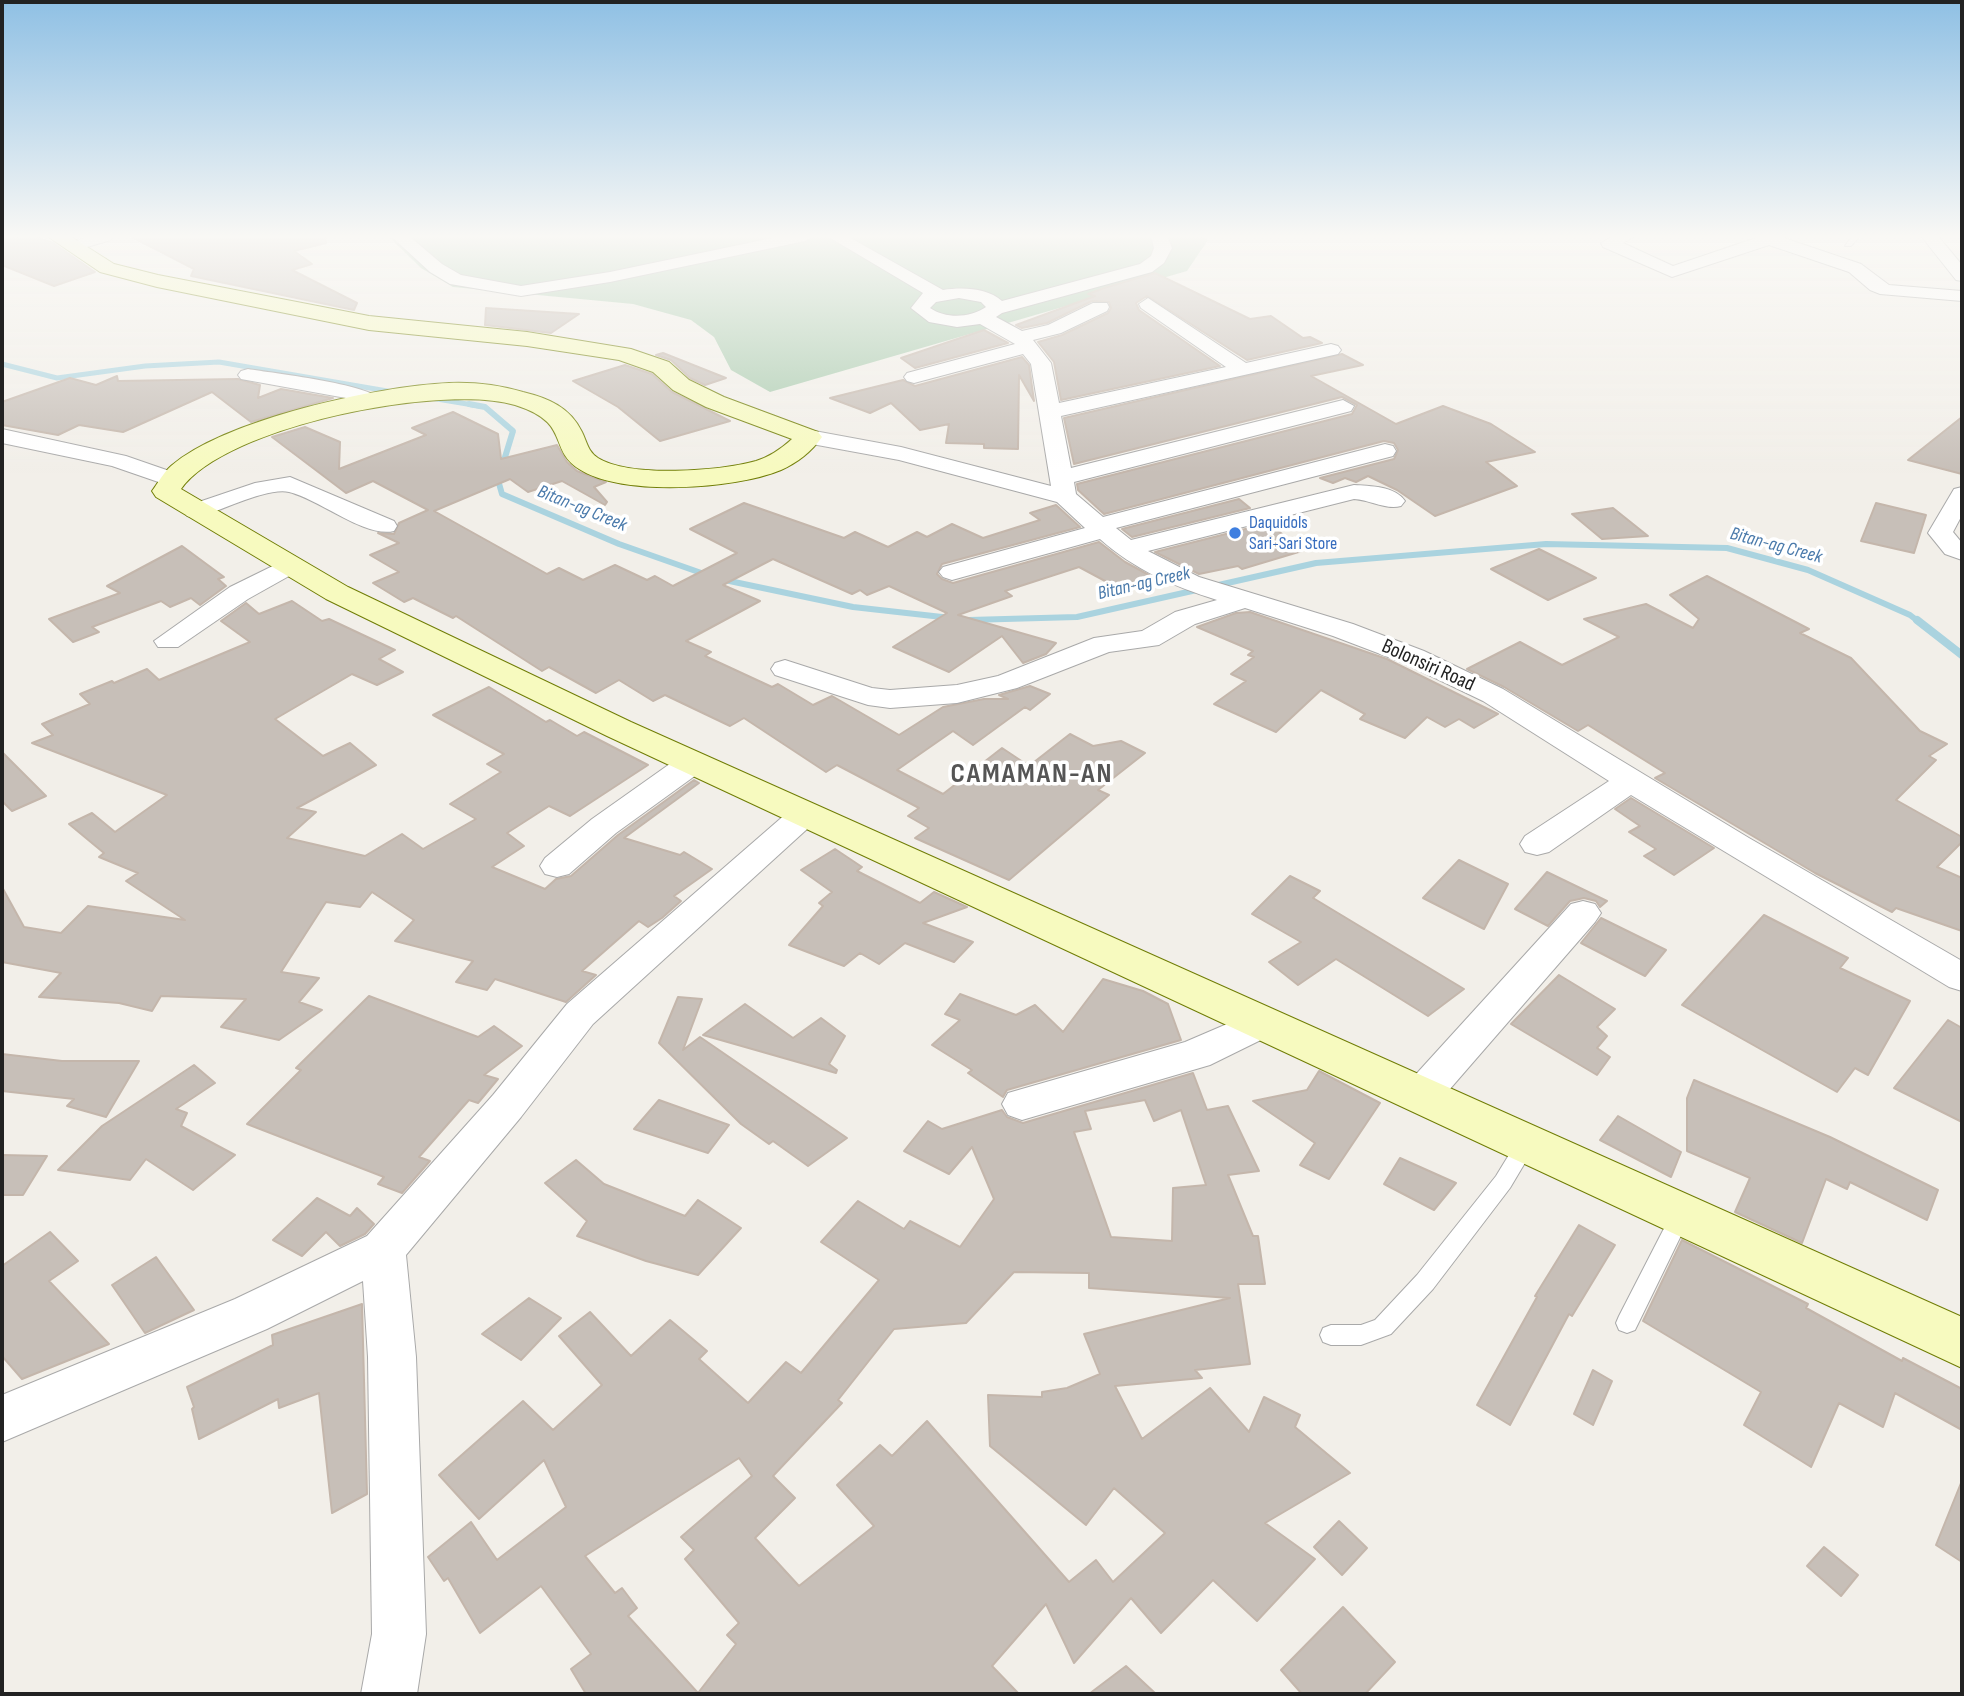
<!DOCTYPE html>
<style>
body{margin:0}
#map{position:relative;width:1964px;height:1696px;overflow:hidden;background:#f2efe9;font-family:"Sofia Sans Condensed",sans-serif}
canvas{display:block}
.frame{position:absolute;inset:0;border:4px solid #222;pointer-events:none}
</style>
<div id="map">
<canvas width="1964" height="1696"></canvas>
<div class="frame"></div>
</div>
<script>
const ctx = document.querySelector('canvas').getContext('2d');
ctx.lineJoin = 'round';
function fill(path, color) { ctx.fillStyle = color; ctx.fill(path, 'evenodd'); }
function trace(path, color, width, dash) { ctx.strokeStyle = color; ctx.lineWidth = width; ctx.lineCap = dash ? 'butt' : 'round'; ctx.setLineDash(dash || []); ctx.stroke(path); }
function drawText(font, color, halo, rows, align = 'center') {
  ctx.font = font + ' "Sofia Sans Condensed",sans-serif'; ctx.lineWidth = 7; ctx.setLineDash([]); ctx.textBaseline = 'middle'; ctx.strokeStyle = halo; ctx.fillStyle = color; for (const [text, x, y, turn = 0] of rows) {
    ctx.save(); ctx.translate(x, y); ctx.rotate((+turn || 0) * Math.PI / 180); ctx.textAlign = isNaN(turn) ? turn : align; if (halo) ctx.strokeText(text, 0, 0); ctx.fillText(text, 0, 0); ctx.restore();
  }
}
fill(new Path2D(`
 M388,236H1198L1208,240L1187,271L770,392L731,370L714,337L691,320L633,304L453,287L421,268Z`), '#aacbaf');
trace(new Path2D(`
 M2,364L57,378L145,366L219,362L393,392
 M431,398L479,406`), '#aad3df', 5);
trace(new Path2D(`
 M469,404L485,407L513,431L498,480L502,494L619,544L707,575
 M720,579L853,607L951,618
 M969,620L1077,617L1316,563L1546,544L1727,548L1808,570L1910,615L1919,622`), '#aad3df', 6);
trace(new Path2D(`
 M1917,620L1962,655`), '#aad3df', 8);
const building = new Path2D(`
 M2,236L22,239L32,236L53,243L95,272L54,286L2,265Z
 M130,236H325L326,243L294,251L312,264L292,270L357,303L354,310L191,276L194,269Z
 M1155,273L1250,319L1271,316L1303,338L1310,337L1322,343L1247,360L1147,296L1136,303L1139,310L1220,366L1061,400L1054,362L1038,342L1062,335L1108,313L1111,308L1109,302L1092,301L1047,323L1022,328L1016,325L1095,296L1088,294L1104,288Z
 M486,308L579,314L551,333L485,325Z
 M984,330L1008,343L915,368L901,358Z
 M663,353L726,378L705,385L690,378L671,360L656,355Z
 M1342,354L1363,365L1311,376L1396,424L1443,406L1491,424L1535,452L1486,462L1517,486L1435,516L1397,490L1368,476L1356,482L1345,478L1333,483L1320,478L1394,459L1398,450L1394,443L1384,441L1104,514L1078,490L1077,484L1352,414L1357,405L1342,397L1074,464L1064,418Z
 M1022,357L1029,365L1034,401L1019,375L1018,449L984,448V444L946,443L949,424L920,430L891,403L870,413L830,398L903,380L915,386Z
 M625,365L652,374L672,392L730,421L660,441L618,407L573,381Z
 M117,376L118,381L238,379L260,385L258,398L281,389L333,398L251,422L212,392L123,432L79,425L58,435L2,425V402L70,378L96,385Z
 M453,412L498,434L501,459L557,445L567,462L577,471L606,482L594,487L607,502L605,505L562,481L528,492L510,479L434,511L547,574L559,568L583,580L615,565L647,580L655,576L673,586L737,553L690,529L744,503L844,538L855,532L888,547L917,532L927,537L952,524L983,538L1040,520L1030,513L1056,505L1080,527L942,564L937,574L942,579L953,583L1099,542L1125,562L1160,581L1120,589L1079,567L1005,591L1012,596L958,615L1056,643L1046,654L1023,663L1002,636L949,672L893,647L947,613L889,586L867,595L860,590L852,594L773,559L723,585L760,601L686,641L711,652L705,656L772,687L778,684L813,705L832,696L899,735L943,707L984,699H1008L999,695L1030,686L1050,694L1030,710L1025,707L973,745L953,731L897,770L943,794L1002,748L1029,766L1070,734L1093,746L1121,741L1145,753L1098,790L1109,795L1009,880L915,838L929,828L908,816L919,808L837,765L826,772L744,718L730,726L665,695L653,701L619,680L596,693L549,667L542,671L456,616L453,618L413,598L404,602L373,583L399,572L370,555L399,543L378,533L394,534L399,523L428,510L373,481L346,493L272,437L305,427L340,442L339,469L426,435L412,428Z
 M1962,417V474L1908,460Z
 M1239,499L1250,508L1132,537L1122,529Z
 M1876,503L1926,515L1914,553L1861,541Z
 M1613,508L1648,536L1602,539L1572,514Z
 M1269,523L1302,551L1242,569L1238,566L1199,574L1155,552Z
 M182,546L224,577L218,579L226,586L200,605L191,598L170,607L161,601L92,627L99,632L73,642L49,619L120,593L107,586Z
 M1539,549L1575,567L1596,578L1548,600L1491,569Z
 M1707,576L1809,629L1800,633L1851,658L1920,731L1947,744L1929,756L1936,760L1896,800L1962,837V842L1937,867L1962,878V931L1896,908L1892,912L1815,873L1655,778L1665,773L1588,725L1578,731L1504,687L1467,669L1520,642L1562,665L1619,637L1584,619L1646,604L1693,628L1699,619L1670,595Z
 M292,601L322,621L329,619L395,650L379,659L403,672L377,685L352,674L275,719L323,756L350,743L376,765L297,808L316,812L287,838L365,856L402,834L423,849L476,819L450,804L501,772L487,764L504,754L433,715L489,687L546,722L550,720L577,736L584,732L648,765L570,816L549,806L507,833L524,846L492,867L545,889L556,879L571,876L618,835L694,780L699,783L624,838L680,855L684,852L712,869L674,896L681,901L662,918L648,927L639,921L582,971L596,975L566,1002L495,979L487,990L456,982L473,961L395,941L414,920L372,892L360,907L326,902L281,972L319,978L299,1002L322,1010L279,1040L221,1027L246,999L161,996L152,1011L119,1003L39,997L61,973L2,962V887L24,927L61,933L88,906L185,920L126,881L138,873L99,857L104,853L69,824L92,813L115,832L167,795L32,743L53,735L42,724L90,704L80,694L112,681L114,683L147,669L159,680L250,642L221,621L246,603L259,614Z
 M1250,612L1387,659L1498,714L1474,728L1459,719L1445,727L1427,717L1405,738L1360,719L1365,714L1321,690L1276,732L1214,704L1246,681L1231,674L1254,657L1248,655L1253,651L1197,627L1236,613Z
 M2,752L46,796L12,811L2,801Z
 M1631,798L1714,848L1674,875L1644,856L1656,849L1629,832L1640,826L1615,809Z
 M835,849L862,867L857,871L920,903L934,892L967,907L923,923L973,942L954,962L905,943L879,964L860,953L844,966L789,945L823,906L819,903L832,892L801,870Z
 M1459,860L1508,884L1484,929L1423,898Z
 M1547,872L1607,901L1600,907L1596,901L1584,898L1570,901L1548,926L1515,909Z
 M1290,876L1320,891L1313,898L1464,989L1428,1016L1336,959L1298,985L1269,962L1301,942L1252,914Z
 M1764,915L1848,958L1840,968L1910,1001L1868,1075L1855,1068L1837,1092L1682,1005Z
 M1601,918L1666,950L1645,976L1581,943Z
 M1559,975L1615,1009L1597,1027L1607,1036L1597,1048L1610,1057L1597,1075L1511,1024Z
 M1103,979L1143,991L1168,1004L1181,1040L1007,1090L1003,1097L968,1073L972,1070L932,1045L960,1020L945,1014L960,994L1016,1015L1035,1005L1063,1032Z
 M369,996L478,1037L494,1026L522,1046L484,1075L498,1079L478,1103L469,1100L419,1157L430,1161L402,1193L378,1184L384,1177L247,1124L301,1070L296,1068Z
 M678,997L702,999L683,1050L700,1037L847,1138L808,1166L773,1141L769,1144L741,1124L659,1043Z
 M745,1004L793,1038L821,1018L845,1036L829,1064L837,1070L836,1073L703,1035Z
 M1948,1020L1962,1028V1122L1894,1088Z
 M2,1054L62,1061H139L106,1117L67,1106L74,1099L2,1091Z
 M194,1065L215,1083L176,1109L187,1113L181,1126L235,1155L193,1190L146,1159L130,1180L58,1170L102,1126Z
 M1319,1071L1380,1103L1329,1179L1300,1165L1315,1143L1253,1101L1307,1090Z
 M1193,1073L1207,1110L1228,1106L1259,1171L1228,1175L1253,1236H1258L1265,1284H1238L1250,1364L1195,1370L1202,1378L1115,1386L1142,1439L1210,1388L1249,1432L1264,1397L1300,1415L1295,1427L1350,1473L1265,1523L1315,1559L1257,1621L1213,1580L1161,1633L1131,1598L1074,1663L1046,1604L992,1666L1019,1694H586L571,1669L591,1654L541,1586L480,1633L448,1578L444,1581L428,1557L471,1522L497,1560L566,1507L544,1460L479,1519L439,1475L523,1401L553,1430L602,1385L559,1336L590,1312L631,1356L670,1320L707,1351L699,1359L748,1403L786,1362L801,1373L879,1280L821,1242L858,1201L904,1229L910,1221L960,1247L994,1199L972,1147L949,1174L904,1151L928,1121L942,1129L1002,1110L1007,1117L1023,1123ZM1145,1100L1154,1121L1181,1110L1206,1185L1173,1188L1172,1241L1111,1237L1074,1132L1091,1129L1085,1111ZM1014,1272L1089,1273V1288L1230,1298L1084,1334L1100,1374L1067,1388L1042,1392V1397L988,1395L990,1446L1086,1525L1114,1488L1165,1533L1113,1582L1096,1560L1069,1582L927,1421L892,1456L880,1445L837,1485L874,1526L799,1586L755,1538L795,1498L773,1476L842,1403L838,1400L894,1329L966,1323ZM739,1458L752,1476L681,1537L694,1550L685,1559L739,1623L727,1635L736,1644L698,1693L628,1616L637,1608L622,1588L615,1593L585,1556Z
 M1694,1080L1830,1137L1938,1190L1927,1220L1850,1182L1847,1189L1826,1179L1802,1243L1735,1212L1750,1178L1687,1151V1098Z
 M659,1100L729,1125L708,1153L634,1129Z
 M1618,1116L1681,1152L1671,1177L1600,1140Z
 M2,1155L47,1156L23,1195H2Z
 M1400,1158L1456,1183L1434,1210L1384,1184Z
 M576,1160L604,1184L685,1216L698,1200L741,1228L698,1275L646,1261L577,1236L587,1221L545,1183Z
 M317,1198L350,1216L357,1208L374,1224L365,1234L340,1246L326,1232L302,1256L273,1240Z
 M1579,1225L1615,1245L1572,1316L1569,1314L1510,1425L1477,1405L1537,1297L1535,1296Z
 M50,1232L78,1261L49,1281L109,1344L22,1379L2,1356V1266Z
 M1682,1240L1808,1304L1806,1308L1902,1361L1903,1358L1962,1389V1430L1895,1393L1883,1427L1839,1403L1811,1467L1744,1425L1761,1392L1643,1321Z
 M156,1257L194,1310L145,1333L112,1285Z
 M529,1298L561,1318L521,1360L482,1334Z
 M362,1304L367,1494L332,1513L319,1393L279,1408L278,1399L199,1439L192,1409L194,1407L187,1387L273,1345L272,1335Z
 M1593,1370L1612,1381L1593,1425L1574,1414Z
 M1961,1483H1962V1562L1936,1545Z
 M1339,1521L1367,1548L1342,1575L1314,1547Z
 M1824,1547L1858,1575L1841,1596L1807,1566Z
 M1343,1607L1395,1662L1365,1694H1302L1281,1670Z
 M1126,1666L1156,1694H1089Z`);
fill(building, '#c7bfb8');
trace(building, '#c4b6ab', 2);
const service = new Path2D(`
 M1852,236H1860L1851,246H1845Z
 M1525,1138L1532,1140L1535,1146L1510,1188L1433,1289L1391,1334L1361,1345H1331L1323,1342L1320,1335L1323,1328L1331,1325H1361L1375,1320L1417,1275L1496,1176L1518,1140Z
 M1681,1206L1688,1209L1691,1215L1635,1330L1627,1333L1619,1330L1616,1323L1619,1316L1674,1209Z`);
const minor = new Path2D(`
 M89,236H113L111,240L73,251L65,246Z
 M391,236H409L442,264L461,275L521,286L610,272L782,236H813L805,241L610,282L521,296L450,284L430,272Z
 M827,236H847L943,290C963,287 987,288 1002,301L1140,264L1151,256L1154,248L1151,236H1167L1172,248L1164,263L1152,272L1002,313L996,317L1022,331L1048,325L1093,303H1107L1109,307L1107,311L1061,333L1033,340L1051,363L1059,403L1226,367L1141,308L1139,304L1148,298L1246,363L1331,344L1338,346L1341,350L1338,354L1061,416L1071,468L1343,400L1354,406L1351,411L1074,482L1076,494L1103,517L1385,444L1393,446L1396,451L1393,456L1116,528L1131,540L1354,485C1370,486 1395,486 1405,501L1401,506C1386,510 1370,500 1354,499L1148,551L1199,577L1353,624L1424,651L1503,689L1749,838L1962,961V991L1949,987L1631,795L1549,852L1537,855L1525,852L1520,844L1525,836L1609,781L1483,701L1404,663L1333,636L1245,608L1195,624L1159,645L1109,652L1017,688L957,703L890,708L868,705L775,675L771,669L775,663L785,660L872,688L890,690L957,685L998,676L1094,638L1142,631L1175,612L1217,600C1173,586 1135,570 1100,539L952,580L943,577L939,572L943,567L1085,528L1057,502L899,460L801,442L798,437L809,430L901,447L1051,486L1031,364L1023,354L914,383L907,381L904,377L907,373L1015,344L980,324L957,327L929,322L911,308L923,293ZM959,298L981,302L986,307C970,318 946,319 930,308L936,302Z
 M1613,236H1635L1623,243L1673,266L1762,236H1785L1784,238L1861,264L1889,285L1962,291V301L1880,294L1870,290L1849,272L1769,245L1672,277L1603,247L1601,243Z
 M1921,236H1938L1962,265V281L1956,280Z
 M248,369C271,373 370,384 381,400L370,406L346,398L241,379L238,375L241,371Z
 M2,429L126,456L178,474L182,479L178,484L170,486L112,466L2,443Z
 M290,477L394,521L397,526L394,531C365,538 319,499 289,492C267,487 219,512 196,518L187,516L184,511L187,506L255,483Z
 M1962,487V515L1953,532L1962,543V560L1945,554L1928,533L1954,489Z
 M289,558L298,561L302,566L298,571L248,599L178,647H158L154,641L230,587Z
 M692,754L703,756L707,763L703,770L616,833L569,874L557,877L545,874L540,866L545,858L592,819L681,756Z
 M806,803L817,806L822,813L817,820L593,1024L521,1117L406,1255L416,1357L426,1634L417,1694H361L372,1634L368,1357L363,1281L267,1329L2,1442V1395L235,1299L367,1236L493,1095L567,1004L795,806Z
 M1583,901L1595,904L1601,913L1595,922L1436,1105L1422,1110L1408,1105L1402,1094L1408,1083L1571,904Z
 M1262,1009L1275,1013L1281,1023L1275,1033L1210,1065L1022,1120L1008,1115L1002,1104L1008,1093L1185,1042Z`);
const secondary = new Path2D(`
 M47,236H70L114,264L158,275L369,316L527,332L631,349L669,362L689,380L724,397L818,432L822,437C812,451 797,463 781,470C736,489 621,497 579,469C547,448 572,423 515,405C443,383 225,426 181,489L348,587L631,722L1962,1317V1368L607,736L326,599L156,497L152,491C158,483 164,472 171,466C226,419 378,386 449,383C474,382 499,385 523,392C548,398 570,407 582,432C587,442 588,452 598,458C631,478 719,471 756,461C769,457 781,449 792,439L706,407L673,390L653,372L619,360L527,346L369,330L157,287L100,272Z`);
trace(service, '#a9a9a9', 2);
trace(minor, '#a9a9a9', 2);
trace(secondary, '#707d05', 2);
fill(service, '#fff');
fill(minor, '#fff');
fill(secondary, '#f7fabf');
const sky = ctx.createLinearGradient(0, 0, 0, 473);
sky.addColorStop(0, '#8fc0e4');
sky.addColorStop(0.5, '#f9f8f5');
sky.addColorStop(1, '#f9f8f500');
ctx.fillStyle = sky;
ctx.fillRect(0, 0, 1964, 473);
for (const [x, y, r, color] of [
 [1235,533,7,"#3f7fe0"]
]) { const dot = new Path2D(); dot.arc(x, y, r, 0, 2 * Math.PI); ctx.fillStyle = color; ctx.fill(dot); trace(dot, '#fff', 2.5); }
drawText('18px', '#366cbe', '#fff', [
 ["Daquidols",1249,523],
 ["Sari-Sari Store",1249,544]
], 'left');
drawText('italic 19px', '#4a7aab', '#fff', [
 ["Bitan-ag Creek",582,509,22],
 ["Bitan-ag Creek",1776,546,15],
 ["Bitan-ag Creek",1144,584,-13]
]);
drawText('21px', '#222', '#fff', [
 ["Bolonsiri Road",1428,666,24]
]);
ctx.letterSpacing = '2px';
drawText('bold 28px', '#555', '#fff', [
 ["CAMAMAN-AN",1032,775]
]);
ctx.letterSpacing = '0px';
</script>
